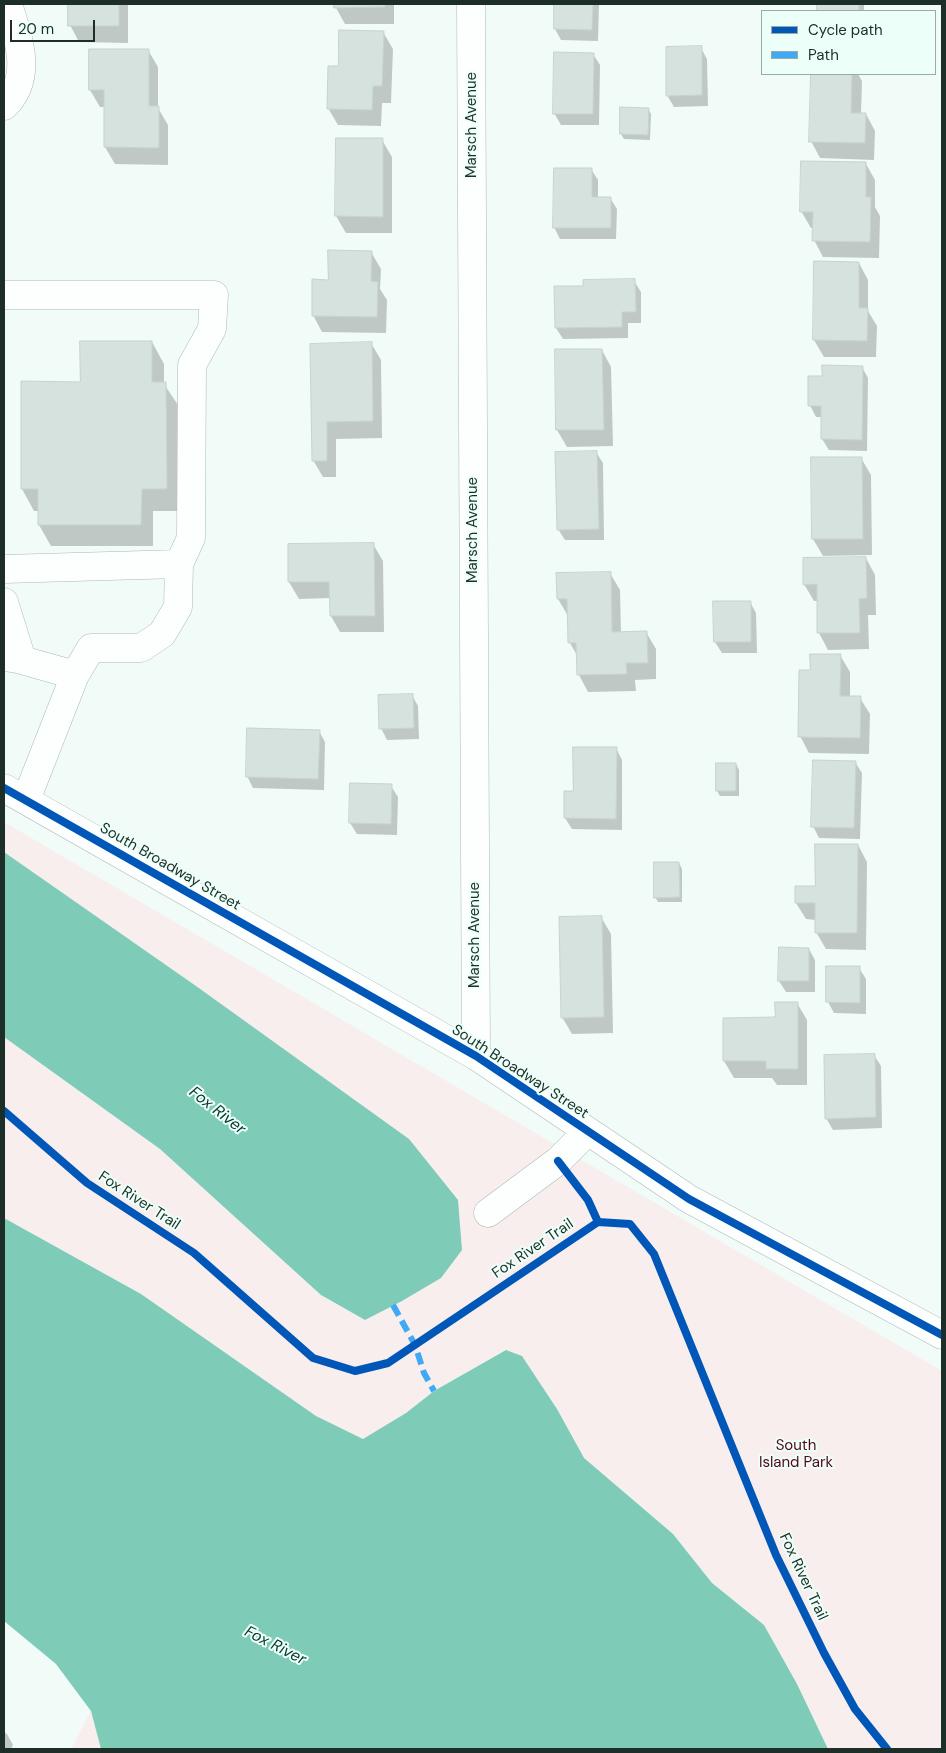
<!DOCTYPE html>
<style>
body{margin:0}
#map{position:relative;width:946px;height:1753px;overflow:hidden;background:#f1fbf8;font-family:"DM Sans",sans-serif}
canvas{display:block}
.frame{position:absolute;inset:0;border:5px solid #1d2e28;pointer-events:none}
.legend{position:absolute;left:761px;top:10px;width:175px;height:65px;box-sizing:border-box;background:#edfff9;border:1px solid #9aaba5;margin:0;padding:6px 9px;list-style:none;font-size:15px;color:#1d2e28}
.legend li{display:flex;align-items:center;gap:10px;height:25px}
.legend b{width:25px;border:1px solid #9aaba5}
.scale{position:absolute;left:10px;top:20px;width:85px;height:22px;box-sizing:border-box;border:2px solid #1d2e28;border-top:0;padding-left:6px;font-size:15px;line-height:18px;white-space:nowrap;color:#1d2e28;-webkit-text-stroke:4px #edfff9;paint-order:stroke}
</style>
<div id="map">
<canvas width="946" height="1753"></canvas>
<div class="frame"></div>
<ul class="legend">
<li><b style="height:6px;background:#0057b8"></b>Cycle path</li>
<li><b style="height:6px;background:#3fa9f5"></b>Path</li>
</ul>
<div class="scale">20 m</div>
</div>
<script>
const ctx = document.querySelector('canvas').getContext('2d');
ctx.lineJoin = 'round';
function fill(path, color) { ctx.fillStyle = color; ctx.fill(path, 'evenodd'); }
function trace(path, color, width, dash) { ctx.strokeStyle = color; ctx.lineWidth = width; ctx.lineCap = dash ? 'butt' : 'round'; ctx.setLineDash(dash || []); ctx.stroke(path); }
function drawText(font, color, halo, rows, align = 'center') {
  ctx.font = font + ' "DM Sans",sans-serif'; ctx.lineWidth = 4; ctx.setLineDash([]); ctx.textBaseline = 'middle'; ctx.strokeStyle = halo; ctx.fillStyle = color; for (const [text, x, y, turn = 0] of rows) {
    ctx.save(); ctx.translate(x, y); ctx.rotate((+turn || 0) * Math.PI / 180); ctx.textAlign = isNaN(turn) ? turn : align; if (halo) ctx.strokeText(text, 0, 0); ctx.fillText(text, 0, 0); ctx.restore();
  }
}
fill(new Path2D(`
 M4,822L942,1371V1749H828L797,1684L764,1625L712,1583L673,1534L583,1458L557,1409L522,1356L505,1350L434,1391L406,1413L363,1439L316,1416L141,1294L4,1218V1037L160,1149L321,1295L365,1320L402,1301L441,1278L196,986L4,852Z
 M91,1711L101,1749H71Z`), '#f8eeee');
fill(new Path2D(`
 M4,852L196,986L409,1139L458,1200L462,1250L441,1278L402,1301L365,1320L321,1295L160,1149L4,1037Z
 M4,1218L141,1294L316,1416L363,1439L406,1413L434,1391L506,1350L522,1356L557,1409L584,1458L673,1534L712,1583L764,1625L797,1684L828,1749H101L91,1711L56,1664L4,1621Z`), '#7ecbb7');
fill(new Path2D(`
 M70,4H128V43L79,42L70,25Z
 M335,4H394V24H345L336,8Z
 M555,4H599L598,41L561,40L555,29Z
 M818,4H864V11H818Z
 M383,32L393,49L391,103H382L381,126L338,125L328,108L339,67Z
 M701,48L707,59L708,106L674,107L667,95Z
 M148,50L158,67V108L168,125V165L115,164L105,147V107H100L90,90Z
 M593,54L600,65L599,125H561L554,113Z
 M813,74H858L862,81L861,114H866L875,131L874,160L820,158L811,141Z
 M648,109L651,114L650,140L624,139L621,134Z
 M382,140L392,157V233H346L336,216Z
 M866,164L875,180V207L880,216L879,258L823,257L814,240V228H811L801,211Z
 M591,169L598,180V198H610L617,209L616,239H560L554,227Z
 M371,252L381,269L380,289L387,300L386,333L322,332L313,315L329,281Z
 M859,263L868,280V311L877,326L876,357H824L814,340Z
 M634,281L641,292V323H628V338L563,339L556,328Z
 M152,342L164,364V384L178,405L179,511H153V546H51L39,525V511H34L22,489V383H82Z
 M371,343L381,360L382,438L336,439V477H323L313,460L311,345Z
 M602,350L611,367L613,446L567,447L557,430Z
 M862,367L868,378L867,451L829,450L822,439V417H816L810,405L823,377Z
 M596,452L603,463L604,540H565L558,529Z
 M861,458L871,475L872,555L823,556L813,539Z
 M373,544L383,561L384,632H340L331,616V598L299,599L289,582Z
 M866,558L875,575L876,615H868L869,649L828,650L819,633L818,601H814L804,584Z
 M610,573L620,590L621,633L646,632L656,649V679L635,680L636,691L588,692L579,675L578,657L570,643L568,616L558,599Z
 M750,602L756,613L757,653H722L715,642Z
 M840,655L850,672V697L860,698L870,714L869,754L809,753L800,736L811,671Z
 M412,695L418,706L419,739L387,740L381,728Z
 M319,731L325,742L324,790L253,788L247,776Z
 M616,748L622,760V830L572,829L565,818Z
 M855,762L862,773L860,839L819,838L813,826Z
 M736,764L739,770V796H720L717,791Z
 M391,786L398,797L397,835L357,834L350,823Z
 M858,845L867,862L866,950L826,949L816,932V920L806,919L796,903L816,887Z
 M679,863L682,869V902H658L655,897Z
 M601,917L611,934L613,1033L572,1034L562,1017Z
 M809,949L815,960V992H786L779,981Z
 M828,967L859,968L866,979V1014L834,1013L828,1002Z
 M797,1003L807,1020V1085H777L772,1078H734L724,1061V1019H776Z
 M874,1055L881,1066L882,1128L833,1130L826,1118Z
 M4,1732L7,1734L13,1745L11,1749H4Z`), '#0003');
const building = new Path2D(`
 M68,4H119V26H68Z
 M334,4H385V7L334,8Z
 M554,4H593L592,30L554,29Z
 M817,4H859V11H817Z
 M339,30L384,31L382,86H373L372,110L327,109L328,66H338Z
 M702,46V95L666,96V47Z
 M89,49H149V106H159V148L104,147V90H89Z
 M554,52L594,53L593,114H553Z
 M811,74H852L851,113H866L865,143L809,142Z
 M620,107L649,108L648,135L620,134Z
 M336,138H383V217L335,216Z
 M801,161L866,162V197H871L870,242L812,241L813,212H800Z
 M554,168H592V197H611V228H553Z
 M328,250L372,251L371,281L378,282L377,317L312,316V279L328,280Z
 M814,261L859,262V308H868L867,341L813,340Z
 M635,279L636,312H622V327L555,328L554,286H583V280Z
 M80,341H152V382H166L167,489H142L141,525H38V489H21V381L80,382Z
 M372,342L373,421L327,422V461H312L310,344Z
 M555,349H602L604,430H556Z
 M822,365L863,366L862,440L821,439V406H808V376H822Z
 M597,451L599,529L557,530L555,452Z
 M811,457H862L863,539H812Z
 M374,543L375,616H330L329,582H288V544Z
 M866,557L867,598L859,599L860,633H817V584L803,585V558Z
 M611,572L612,632L647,631L648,663H626L627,674L577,675L576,643H568L567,599H557L556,573Z
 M713,601H751V642H714Z
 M810,654H841L840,696H861L860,738L798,737L799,670H810Z
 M413,694L414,728L379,729L378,695Z
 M247,728L320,730L318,779L246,777Z
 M573,747H617L616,819L564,818V791H573Z
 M813,760L856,761L854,828L811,827Z
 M716,763H736V791H716Z
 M350,783L392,784L391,824L349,823Z
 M815,844H858L857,933H815V903H795V886H815Z
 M654,862H679L680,897L654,898Z
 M602,916L604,1017L561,1018L559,917Z
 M779,947L809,948V981H778Z
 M826,966H860V1003L826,1002Z
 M775,1002H798V1069H766V1061H723V1018L775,1017Z
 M875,1054L876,1117L825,1119L824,1055Z`);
fill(building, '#d5e2de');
trace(building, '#c6d3cf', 1);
const minor = new Path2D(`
 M471,4L476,1056
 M4,106C34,78 18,37 8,4
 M4,295H214L212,329L192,365L191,538L179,564L178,607L162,634L141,648H91L75,675L26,800
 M4,569L179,564
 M4,602L22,660
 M4,657L18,659L75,675
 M4,788L476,1056L689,1199L942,1335
 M488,1213L558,1161L587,1132`);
trace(minor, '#adbab6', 29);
trace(minor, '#fdfefe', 28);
trace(new Path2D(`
 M393,1305L415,1345L424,1373L434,1391`), '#3fa9f5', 6, [12, 6]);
trace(new Path2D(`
 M4,788L476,1056L689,1199L942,1335
 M4,1111L87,1183L194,1253L313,1358L355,1371L388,1363L598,1222L630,1224L654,1254L776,1555L824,1653L855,1709L887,1749
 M558,1161L588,1200L598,1222`), '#0057b8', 8);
drawText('15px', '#1d2e28', '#edfff9', [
 ["Marsch Avenue",472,125,-90],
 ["Marsch Avenue",473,530,-90],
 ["South Broadway Street",170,867,30],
 ["Marsch Avenue",475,935,-90],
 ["South Broadway Street",520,1072,33],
 ["Fox River Trail",139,1201,33],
 ["Fox River Trail",533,1249,-34],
 ["Fox River Trail",803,1577,65]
]);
drawText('15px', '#54051c', '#edfff9', [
 ["South",796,1446],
 ["Island Park",796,1463]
]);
drawText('italic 16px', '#05372c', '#edfff9', [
 ["Fox River",217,1111,38],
 ["Fox River",275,1646,27]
]);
</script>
